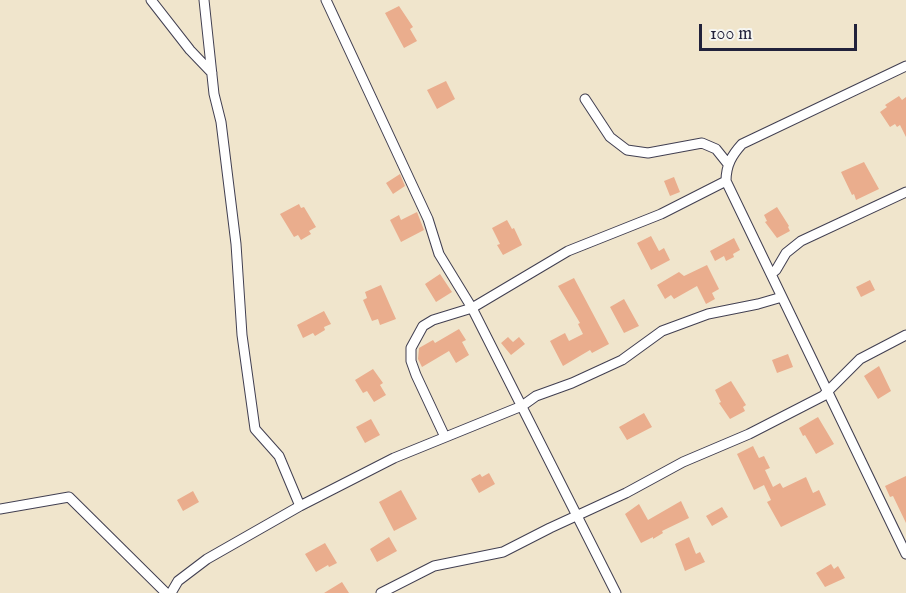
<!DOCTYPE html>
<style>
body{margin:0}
#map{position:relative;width:906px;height:593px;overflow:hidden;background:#f0e5cc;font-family:"IM FELL English",serif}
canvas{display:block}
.scale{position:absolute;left:699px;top:24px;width:158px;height:27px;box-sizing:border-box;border:3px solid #22223b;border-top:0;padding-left:8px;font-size:18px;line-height:21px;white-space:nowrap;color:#22223b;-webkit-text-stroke:4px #f6f6f2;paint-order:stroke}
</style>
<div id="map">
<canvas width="906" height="593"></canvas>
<div class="scale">100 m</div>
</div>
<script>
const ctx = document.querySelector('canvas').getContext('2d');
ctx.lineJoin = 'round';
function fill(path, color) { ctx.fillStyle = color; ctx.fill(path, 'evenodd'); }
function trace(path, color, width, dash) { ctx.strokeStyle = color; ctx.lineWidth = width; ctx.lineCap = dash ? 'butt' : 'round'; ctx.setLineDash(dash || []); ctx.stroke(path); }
fill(new Path2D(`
 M399,6L413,27L410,29L417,41L404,48L385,13Z
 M446,81L455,99L437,109L427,90Z
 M899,96L902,100L906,97V137L900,125L897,127L895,124L890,127L880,112L887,107L885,105Z
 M864,162L879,189L856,200L854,194L852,195L841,172Z
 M400,174L405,186L393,194L386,183Z
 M674,177L680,192L670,196L664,181Z
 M299,204L301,208L304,207L316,227L309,231L311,234L301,240L298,235L294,237L280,214Z
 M777,207L789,226L788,227L790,231L777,238L765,222L767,221L764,215Z
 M417,212L424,230L401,242L390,220L399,215L401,220Z
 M507,220L512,229L514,228L522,245L503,255L497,245L500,244L492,228Z
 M651,236L659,251L664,248L670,260L651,270L637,243Z
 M734,238L740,250L733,254L734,257L726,261L724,256L715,261L710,251Z
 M707,265L719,289L712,293L715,299L706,304L697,286L674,299L671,295L665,299L657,285L679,272L684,276Z
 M440,274L452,292L436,302L425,284Z
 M574,278L609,344L592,353L590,350L563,366L550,341L565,333L569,341L583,334L578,324L580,323L558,286Z
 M870,280L875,290L861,297L856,287Z
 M381,285L396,319L380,325L378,319L372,321L363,300L367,298L365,292Z
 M624,299L639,326L624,333L610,307Z
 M324,311L331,324L324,327L325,330L315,336L313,333L303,338L297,325Z
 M459,329L466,340L462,342L469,355L456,363L449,351L422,367L418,359L419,348L433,340L435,343Z
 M508,337L513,342L519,337L525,344L511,355L501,343Z
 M788,354L793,367L777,373L772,360Z
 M879,366L891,391L878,399L864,376Z
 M373,369L383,383L380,385L386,395L374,402L367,391L363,393L355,380Z
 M731,381L746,405L743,407L745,411L730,419L719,403L721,402L715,390Z
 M644,413L652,427L627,440L619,427Z
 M818,417L834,444L816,454L805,435L803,436L799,428Z
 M371,419L380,435L365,443L356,427Z
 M753,446L759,458L764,456L770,468L765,470L773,487L780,483L783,488L806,477L813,493L819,490L826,505L781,527L767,502L771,500L764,485L754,490L737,454Z
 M489,473L495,484L479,493L471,479L480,474L482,477Z
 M906,476V523L893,496L890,497L885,486Z
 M401,490L417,519L394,531L379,502Z
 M193,491L199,502L183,511L177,500Z
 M681,501L689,518L662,531L663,533L653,539V537L641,543L625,514L639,504L648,520Z
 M722,507L728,517L712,526L706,516Z
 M389,537L397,551L377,562L370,549Z
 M689,537L696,554L700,552L705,562L685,571L675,544Z
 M325,543L337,563L329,567L328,565L316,572L305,554Z
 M831,564L834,569L838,566L845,578L825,587L816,573Z
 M342,582L349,593H324Z`), '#eaad8d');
const street = new Path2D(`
 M151,0L190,50L212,73
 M204,0L214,94L221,122L236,244L242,335L255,429L279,456L300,506
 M326,0L428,219L439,254L472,308L616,593
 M906,66L742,144C732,155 726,165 726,181L906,554
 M585,99L610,137L627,150L648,153L702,143L716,149L728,164
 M771,274L776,270L786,253L801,241L906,192
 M445,437L416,375L411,361V348L423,326L433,320L472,308L568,251L661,214L726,181
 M0,509L69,497L166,593
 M171,593L178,581L207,559L300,506L394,458L522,406L536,396L572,383L622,360L662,331L708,314L758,304L782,297
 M381,593L434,566L503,552L550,528L626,493L683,462L749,434L823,396L860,359L906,335`);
trace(street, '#413f51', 11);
trace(street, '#fff', 9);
</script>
